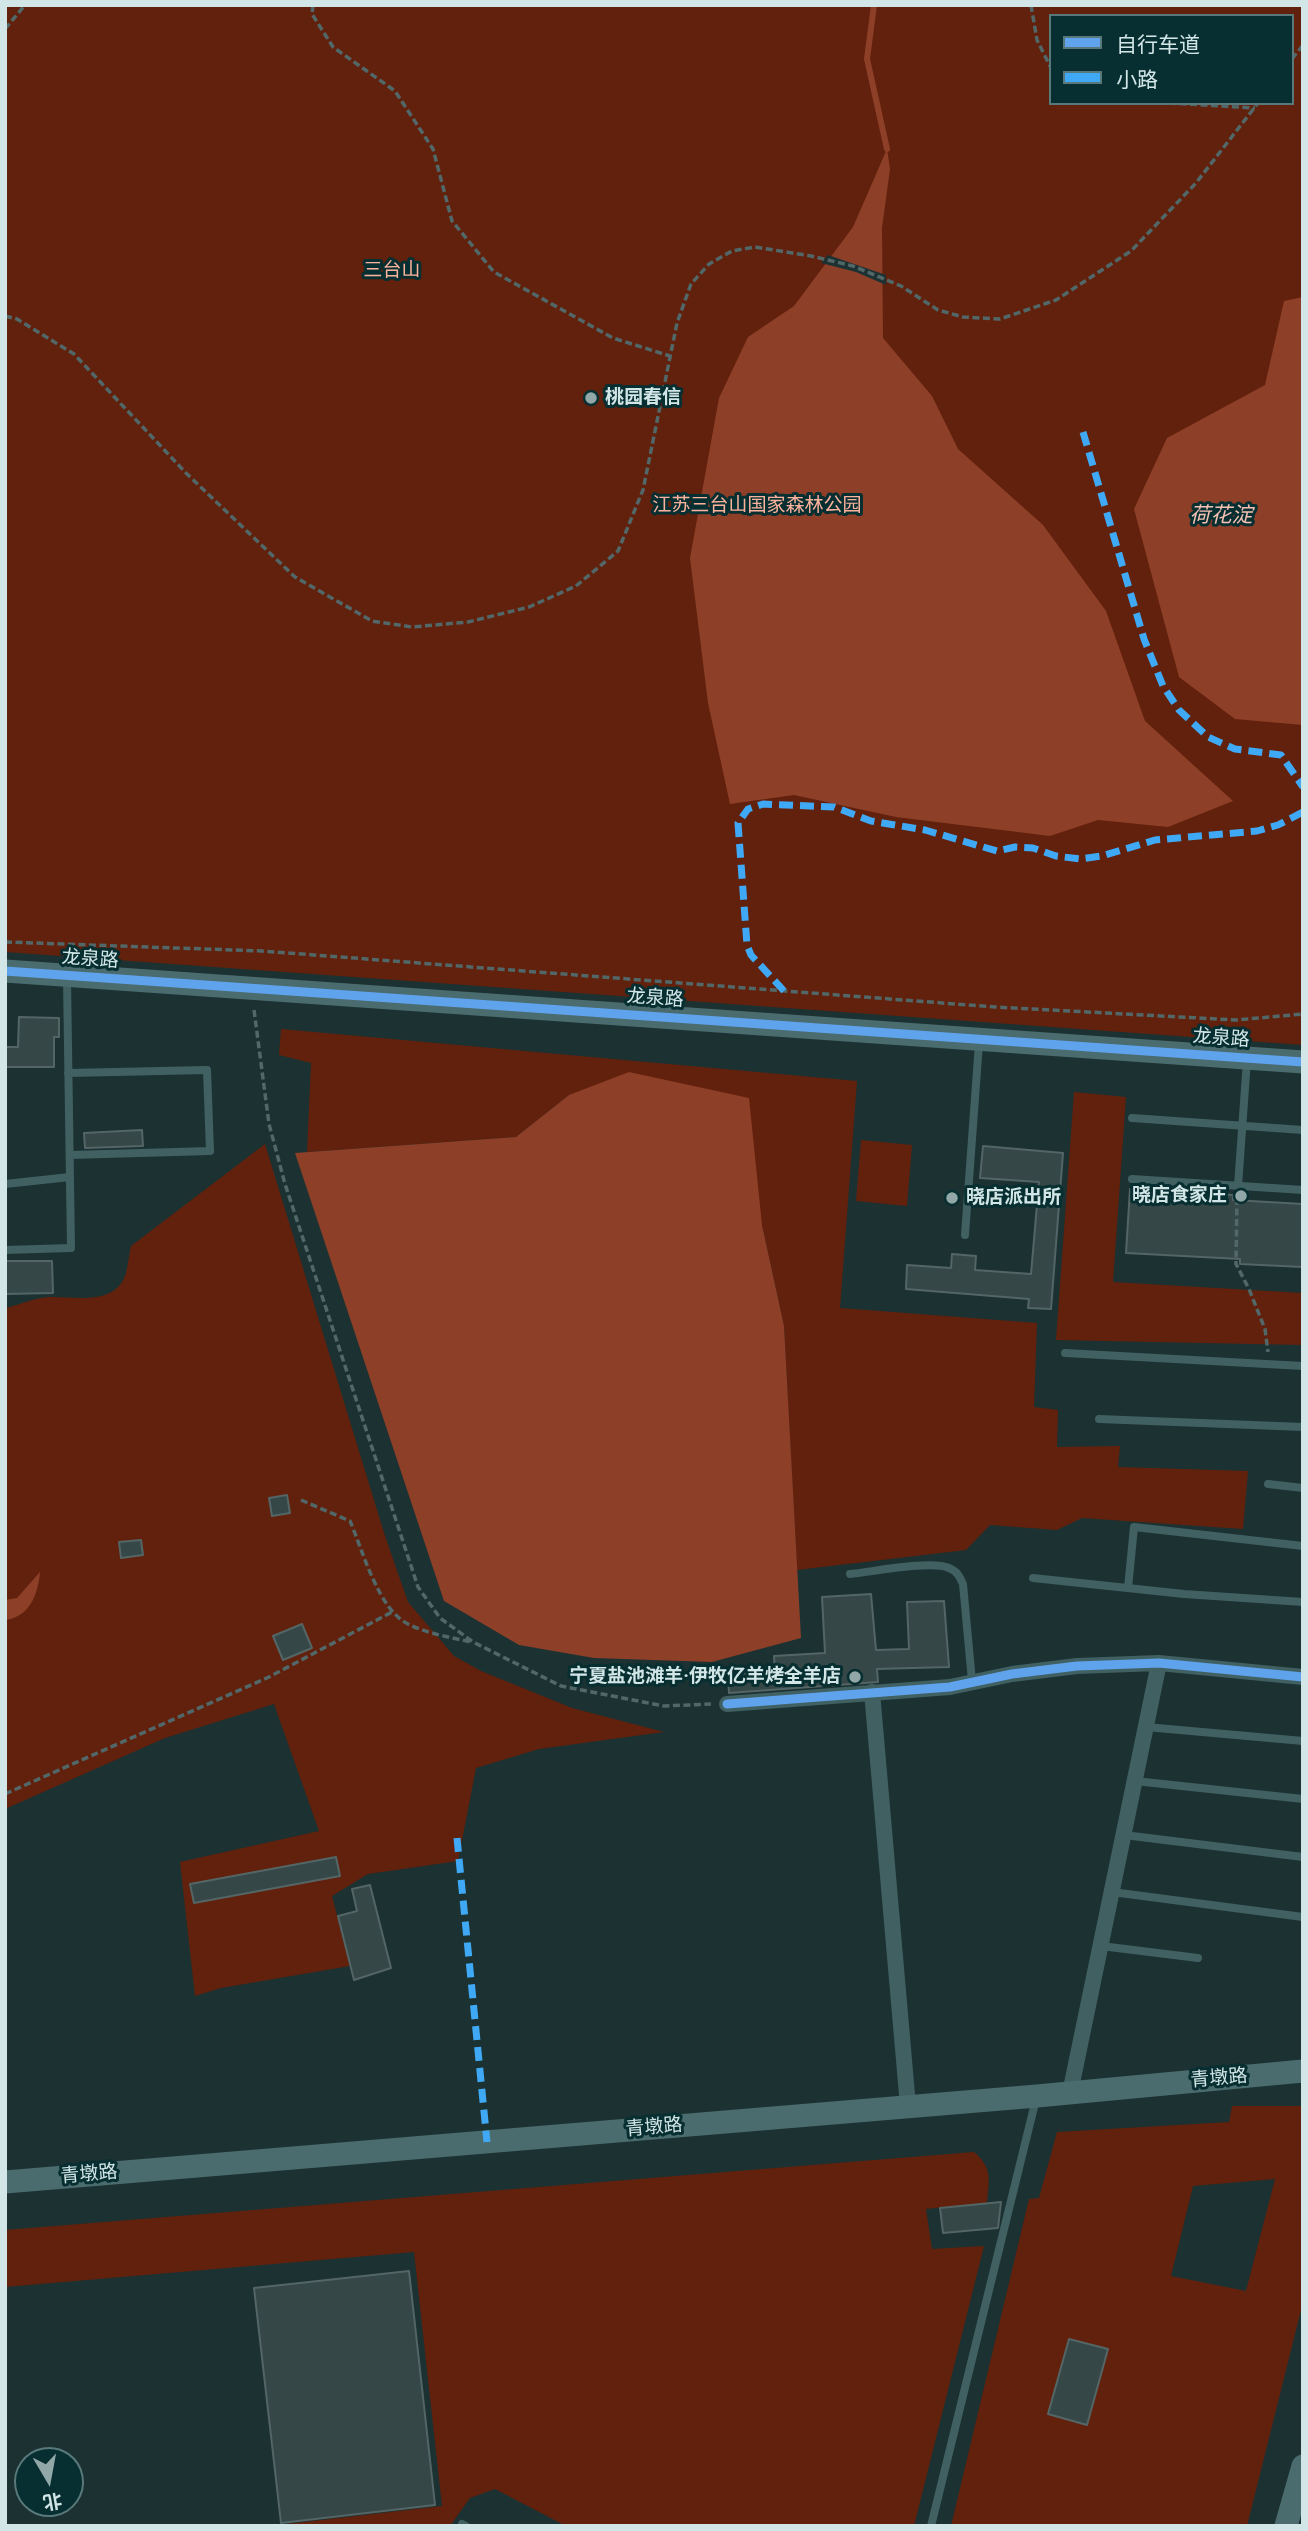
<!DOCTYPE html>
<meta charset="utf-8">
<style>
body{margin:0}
#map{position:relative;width:1308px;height:2531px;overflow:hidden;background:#1c3132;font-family:Roboto,"Noto Sans SC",sans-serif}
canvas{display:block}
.frame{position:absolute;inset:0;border:7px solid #d2e6e7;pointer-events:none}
.legend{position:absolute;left:1049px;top:14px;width:245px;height:91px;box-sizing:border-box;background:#072f31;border:2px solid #58787a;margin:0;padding:9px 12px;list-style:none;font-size:21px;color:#d2e6e7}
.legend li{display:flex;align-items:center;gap:14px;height:35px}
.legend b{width:35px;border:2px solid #58787a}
.north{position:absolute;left:14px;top:2447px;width:70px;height:70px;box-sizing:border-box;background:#072f31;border:2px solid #58787a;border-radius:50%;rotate:170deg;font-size:19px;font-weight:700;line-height:28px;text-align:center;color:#d2e6e7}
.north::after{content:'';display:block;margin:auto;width:24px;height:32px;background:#92a7a8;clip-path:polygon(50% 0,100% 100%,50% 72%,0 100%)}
</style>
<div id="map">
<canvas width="1308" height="2531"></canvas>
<div class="frame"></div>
<ul class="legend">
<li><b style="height:9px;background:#60a3ed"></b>自行车道</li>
<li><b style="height:9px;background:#3fa9f5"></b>小路</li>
</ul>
<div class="north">北</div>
</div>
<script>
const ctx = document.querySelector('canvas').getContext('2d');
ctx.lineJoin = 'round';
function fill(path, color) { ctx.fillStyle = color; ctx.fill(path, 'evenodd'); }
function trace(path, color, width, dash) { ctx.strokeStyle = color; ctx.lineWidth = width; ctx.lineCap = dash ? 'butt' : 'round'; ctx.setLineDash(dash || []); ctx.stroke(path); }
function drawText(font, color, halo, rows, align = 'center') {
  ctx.font = font + ' Roboto,"Noto Sans SC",sans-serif'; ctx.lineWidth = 6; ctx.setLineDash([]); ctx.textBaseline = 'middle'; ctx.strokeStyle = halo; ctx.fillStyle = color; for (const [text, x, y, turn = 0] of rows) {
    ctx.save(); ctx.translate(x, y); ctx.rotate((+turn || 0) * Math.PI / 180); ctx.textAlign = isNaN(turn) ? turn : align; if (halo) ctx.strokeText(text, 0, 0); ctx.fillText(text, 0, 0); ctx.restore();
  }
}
fill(new Path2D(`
 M5,5H1303V1045L5,952ZM1051,16H1292V103H1051Z
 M281,1029L857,1081L840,1308L1037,1323L1034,1407L1058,1410L1057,1447L1120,1446L1118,1467L1248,1471L1243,1529L1082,1518L1057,1530L990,1525L966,1550L797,1570L784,1326L762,1225L569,1095L516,1137L307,1152L311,1063L279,1055Z
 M1074,1092L1126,1097L1113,1282L1303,1293V1345L1056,1340Z
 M861,1140L912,1145L907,1206L856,1201Z
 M265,1144L385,1536L408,1602L454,1656L481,1671L572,1708L664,1732L539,1749L476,1768L458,1861L368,1874L332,1896L350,1966L221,1988L195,1996L180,1862L319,1831L274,1704L165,1738L5,1809V1308C19,1305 34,1298 48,1297C74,1296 116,1307 126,1273C128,1265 129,1255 131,1246Z
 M1232,2106H1303V2302L1247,2526H951L1029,2199L1039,2198L1057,2132L1229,2122ZM1275,2179L1246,2291L1171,2276L1193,2186Z
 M974,2152C993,2168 989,2180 987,2203L926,2209L932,2249L984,2246L914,2526H566L495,2489L470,2498L450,2526H270L442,2506L414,2252L5,2287V2230Z`), '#62210c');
fill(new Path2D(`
 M887,149L890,169L882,228L883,338L932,396L958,449L1043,525L1106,611L1145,721L1233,801L1168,827L1098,820L1050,836L896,817L794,795L730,804L708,703L690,558L719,398L748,337L794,306L853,227Z
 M1303,297V725L1235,719L1179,677L1134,509L1167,438L1265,385L1284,301Z
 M629,1072L749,1098L762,1225L784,1326L801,1638L712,1662L594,1658L519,1645L444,1601L295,1153L516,1137L569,1095Z
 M40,1572C38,1594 30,1617 5,1620V1600L17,1598Z`), '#8e3f28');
fill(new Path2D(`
 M828,255L886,275V285L856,272L821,263Z`), '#1c3132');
trace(new Path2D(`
 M874,5L867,59L887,149`), '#8e3f28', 6);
const building = new Path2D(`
 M19,1017L59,1018V1037H54V1067H5V1047H18Z
 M142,1130L143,1146L85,1148L84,1133Z
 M983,1146L1063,1153L1051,1309L1028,1308L1029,1299L906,1289L907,1265L951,1268L952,1254L976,1256L975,1270L1031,1274L1039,1182L980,1178Z
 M1130,1189L1233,1195V1200L1303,1204V1267L1240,1264V1259L1126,1253Z
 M5,1261H52L53,1293L5,1294Z
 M287,1495L290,1513L272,1516L269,1498Z
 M141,1540L143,1555L121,1558L119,1542Z
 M871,1594L876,1650L909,1649L907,1602L944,1601L949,1667L877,1669L878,1682L729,1693L728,1674L775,1671L774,1656L825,1653L822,1597Z
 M302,1624L312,1648L283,1660L273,1636Z
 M336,1857L340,1876L194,1903L190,1884Z
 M370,1885L391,1968L354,1980L338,1916L357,1911L352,1889Z
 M1001,2202L998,2228L943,2233L940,2208Z
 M409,2271L435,2505L281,2523L254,2288Z
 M1069,2339L1108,2349L1087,2425L1048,2414Z`);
fill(building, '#364747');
trace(building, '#546566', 2);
trace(new Path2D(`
 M313,5L312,14L333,47L395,91L433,149L452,221L494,272L613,338L670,356
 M1031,5L1037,40L1051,68
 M5,29L25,5
 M1292,59L1303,45
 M1169,103L1255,108
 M5,316L17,319L74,354L186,473L295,577L372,621L412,627L468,622L529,607L576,586L618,551L643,490L677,323L691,284L709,264L732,251L755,247L811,256L853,266L901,286L938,310L963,317L1000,319L1056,300L1131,251L1196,183L1258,103
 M5,942L262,951L995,1007L1236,1020L1303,1014
 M254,1010L269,1124L285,1184L418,1587L440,1618L473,1642L561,1686L664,1706L711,1704
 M1237,1198L1236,1264L1249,1289L1265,1329L1268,1352
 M301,1500L350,1521C363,1551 378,1609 408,1624C428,1634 450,1637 471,1642
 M5,1794L269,1677L392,1612`), '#516768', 3.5, [7, 3.5]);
trace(new Path2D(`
 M68,1073L207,1070L210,1151L70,1155
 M1132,1118L1303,1130
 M1132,1179L1303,1190
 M5,1184L70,1177
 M1238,1186L1247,1060
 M965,1235L979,1043
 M5,1250L71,1248L67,979
 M1065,1353L1303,1366
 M1099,1419L1303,1427
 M1268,1484L1303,1488
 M850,1574C872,1572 931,1560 949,1568C957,1571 960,1577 963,1584L972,1681
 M1033,1578L1184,1594L1303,1602
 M1128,1588L1134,1527L1303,1546
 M1146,1727L1303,1741
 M1135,1781L1303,1799
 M1124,1835L1303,1857
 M1112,1892L1303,1917
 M1101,1946L1198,1958
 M462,2524L466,2526
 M931,2526L1036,2099`), '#416062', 8);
trace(new Path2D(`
 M872,1692L908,2106
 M727,1704L950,1687L1012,1674L1077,1666L1159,1663L1303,1677
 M1070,2093L1159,1663`), '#416062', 16);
trace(new Path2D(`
 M5,971L1303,1062
 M5,2182L1037,2096L1303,2071
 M1286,2526L1303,2466`), '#4a6c6e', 23);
trace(new Path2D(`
 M1083,432L1144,639L1163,686L1179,710L1208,737L1235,749L1281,755L1303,787
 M784,991L751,955L747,945L738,823L748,809L763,804L834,807L871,821L925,830L997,851L1015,847L1033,848L1056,856L1080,859L1102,856L1155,840L1257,831L1278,825L1303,812
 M457,1838L487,2142`), '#3fa9f5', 7, [14, 7]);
trace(new Path2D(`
 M5,971L1303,1062
 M727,1704L950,1687L1012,1674L1077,1666L1159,1663L1303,1677`), '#60a3ed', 9);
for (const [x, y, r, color] of [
 [591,398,7,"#92a7a8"],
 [1241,1196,7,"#92a7a8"],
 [952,1198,7,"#92a7a8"],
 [855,1677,7,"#92a7a8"]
]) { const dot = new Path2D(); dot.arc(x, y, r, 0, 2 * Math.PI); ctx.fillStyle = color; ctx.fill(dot); trace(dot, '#072f31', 2.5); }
drawText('19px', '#fdb29c', '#072f31', [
 ["三台山",392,271],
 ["江苏三台山国家森林公园",757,506]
]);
drawText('bold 19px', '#d2e6e7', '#072f31', [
 ["桃园春信",605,398],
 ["晓店食家庄",1227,1196,"right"],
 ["晓店派出所",966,1198],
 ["宁夏盐池滩羊·伊牧亿羊烤全羊店",841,1677,"right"]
], 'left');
drawText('19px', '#d2e6e7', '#072f31', [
 ["龙泉路",90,960,4],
 ["龙泉路",655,999,4],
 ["龙泉路",1221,1039,4],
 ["青墩路",1219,2079,-5],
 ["青墩路",654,2128,-5],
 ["青墩路",89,2175,-5]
]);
drawText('italic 21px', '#f4c1b2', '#072f31', [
 ["荷花淀",1221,517]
]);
</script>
